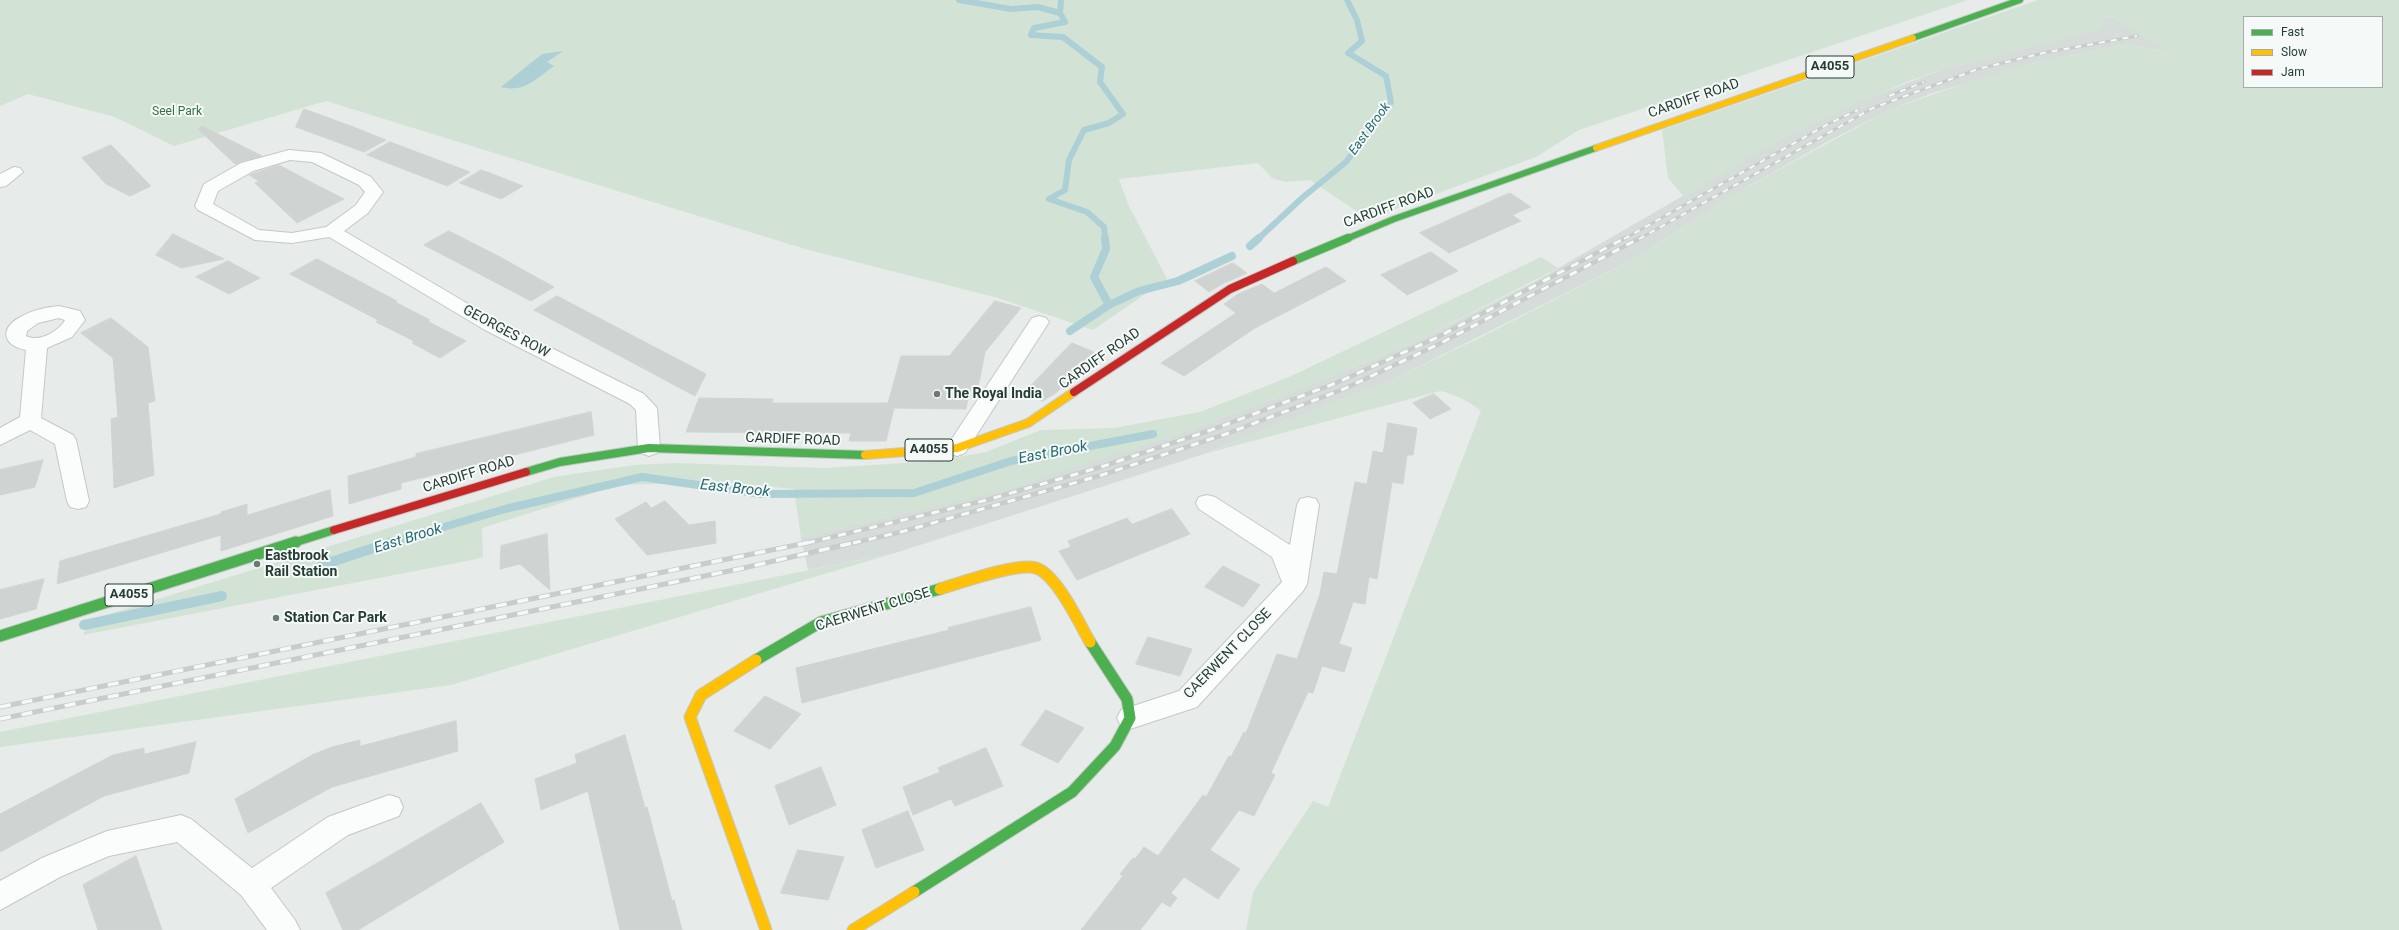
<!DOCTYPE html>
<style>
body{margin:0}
#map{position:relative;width:2399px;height:930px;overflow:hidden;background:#e7ebe9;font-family:Roboto,sans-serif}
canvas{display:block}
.legend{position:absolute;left:2243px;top:16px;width:140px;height:72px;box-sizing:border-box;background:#f5f9f7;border:1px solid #a2aeaa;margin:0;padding:5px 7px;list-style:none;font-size:12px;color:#263d36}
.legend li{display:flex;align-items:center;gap:8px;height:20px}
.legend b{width:20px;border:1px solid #a2aeaa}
</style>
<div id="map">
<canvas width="2399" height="930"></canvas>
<ul class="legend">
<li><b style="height:5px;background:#4caf50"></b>Fast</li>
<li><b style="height:5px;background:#ffc107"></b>Slow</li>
<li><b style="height:5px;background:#c62828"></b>Jam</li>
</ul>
</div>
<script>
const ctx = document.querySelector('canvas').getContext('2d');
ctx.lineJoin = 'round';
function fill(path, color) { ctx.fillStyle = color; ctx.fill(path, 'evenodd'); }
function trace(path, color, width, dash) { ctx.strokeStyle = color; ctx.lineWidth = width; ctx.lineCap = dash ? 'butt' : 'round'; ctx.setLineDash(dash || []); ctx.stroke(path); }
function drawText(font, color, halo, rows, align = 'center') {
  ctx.font = font + ' Roboto,sans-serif'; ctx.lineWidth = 4; ctx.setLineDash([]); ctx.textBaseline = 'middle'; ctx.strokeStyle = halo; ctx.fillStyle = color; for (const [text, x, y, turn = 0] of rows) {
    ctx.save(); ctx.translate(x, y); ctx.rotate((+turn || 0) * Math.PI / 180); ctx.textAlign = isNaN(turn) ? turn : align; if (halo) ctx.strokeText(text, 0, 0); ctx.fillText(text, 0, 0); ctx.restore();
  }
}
fill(new Path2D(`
 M2112,17L2172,53L2127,44L2030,64L1933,93L1889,110L1827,142L1745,188L1630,261L1394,379L1204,454L895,553L808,570L801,538L1010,488L1187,431L1295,391L1415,342L1536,281L1788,135L1866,99L1944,69L2100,29L2103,18Z`), '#d5dcd9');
fill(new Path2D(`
 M0,0H1968L1579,130L1536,157L1368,219L1310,180L1286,182L1272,178L1258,163L1119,179L1128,204L1167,279L1093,330L998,298L805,249L326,101L174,146L115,117L28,94L0,106Z
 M2038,0H2399V930H1246L1253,892L1313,801L1328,807L1481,411C1468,401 1457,395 1440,391L1204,454L1394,379L1481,337L1630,261L1745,188L1889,110L1983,77L2030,64L2127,44L2171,53L2112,17L2103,18L2101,29L1944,69L1904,83L1788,135L1684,197L1668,178L1662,130ZM2244,17H2382V87H2244Z
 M1541,257L1558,268L1415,342L1295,391L1187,431L1010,489L801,538L794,489L724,482L619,485L482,528L483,557L472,560L83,635L90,620L554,477L634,465L676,463L825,468L936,461L986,452L1041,430L1114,428L1200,412L1289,377Z
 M895,553L451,685L0,747V732Z`), '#d2e3d6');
fill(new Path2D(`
 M563,51L547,62L554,66C536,79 524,93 501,87L542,54Z`), '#acd0d5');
trace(new Path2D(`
 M959,0L1011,9L1038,7L1060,13L1065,22L1034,28L1031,35L1063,37L1102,67L1100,82L1123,114L1109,123L1084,130L1069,160L1065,190L1049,199L1087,212L1104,227L1105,239
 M1060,13L1061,0
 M1258,239L1302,198L1346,162L1391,102L1386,76L1348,53L1362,41L1357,20L1347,0`), '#acd0d5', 6);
trace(new Path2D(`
 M1250,246L1259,238
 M1109,305L1139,291L1178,281L1232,256
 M1070,331L1109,305L1094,277L1106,249L1105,238
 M389,543L505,509L642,477L761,494L914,493L1011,461L1153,434`), '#acd0d5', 8);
trace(new Path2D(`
 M322,565L392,542
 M84,625L222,596`), '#acd0d5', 10);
const building = new Path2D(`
 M304,109L351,126L386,140L364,152L296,127Z
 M202,126L262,156L235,164L199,130Z
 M390,142L470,172L447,186L367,155Z
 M111,145L151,186L130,196L106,184L82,158Z
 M279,165L307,180L344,199L297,223L255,183L259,181L249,175Z
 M481,170L490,173L523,186L501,199L460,183Z
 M1510,193L1531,207L1512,215L1521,221L1449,253L1420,233Z
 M449,231L500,257L554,287L531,301L424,245Z
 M173,234L224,259L181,268L156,255Z
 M1431,252L1458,271L1407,295L1381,275Z
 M317,259L397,301L395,302L430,320L427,321L466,341L440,358L412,343L414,341L376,322L378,320L290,274Z
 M228,261L260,278L229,294L196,277Z
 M1233,263L1247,273L1222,284L1209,292L1195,281Z
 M1326,267L1346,281L1255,328L1184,376L1161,363L1236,313L1224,304L1238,294L1262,284L1274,293Z
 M557,296L706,374L695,396L534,310Z
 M995,301L1021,308L985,352L976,398H968L966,409L894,408L886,441H849L851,433L686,432L699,398L773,399L772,403H888L901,356H949Z
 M111,318L148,347L155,401L148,403L154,475L114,488L111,419L118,417L113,358L81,333Z
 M1072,343L1094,352L1057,392L1043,401L1023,394Z
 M1434,394L1451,409L1430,419L1413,403Z
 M591,412L594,435L401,483V489L349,504L348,476L416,457V454Z
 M1388,423L1417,428L1413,455H1407L1403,484L1392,482L1377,579L1369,577L1365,604L1353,602L1339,644L1352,648L1344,672L1322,666L1313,693L1308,692L1271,773L1275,775L1254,816L1239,810L1210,850L1240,869L1218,899L1184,877L1171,893L1177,898L1170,907L1162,902L1140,930H1081L1123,876L1120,874L1133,858L1135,859L1144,847L1158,856L1203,795L1206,797L1229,756L1231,757L1244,732L1246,733L1277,654L1297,659L1320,594L1324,572L1337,574L1355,482L1367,484L1373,451L1383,453Z
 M43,460L35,487L0,495V470Z
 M330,490L333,516L221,551V535L57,584L60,561L221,514V512L247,504V515Z
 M665,501L689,525L715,521L716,543L647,555L615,519L646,502L651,508Z
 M1172,509L1190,534L1077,580L1059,551L1071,547L1068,541L1127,518L1132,524Z
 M547,534L550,590L520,564L500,569L501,546Z
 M1223,566L1260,585L1243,607L1205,587Z
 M44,579L36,609L0,619V590Z
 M1031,607L1041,640L802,703L796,668L949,630L948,628Z
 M1148,637L1192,649L1180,676L1136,664Z
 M765,696L801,714L770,749L734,731Z
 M1046,710L1084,728L1058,763L1021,745Z
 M456,721L458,751L332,787L248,833L235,799L312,755L332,747L360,740V746Z
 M625,735L645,808L647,807L672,901L674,900L682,930H620L588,791L541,810L535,779L577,763L575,755Z
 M196,742L189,773L104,796L0,852V814L113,755L144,748V754Z
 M986,748L1003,786L955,806L951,799L913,815L903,787L940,772L938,768Z
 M821,767L836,805L789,825L775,786Z
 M481,803L504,842L358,930H343L326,893Z
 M908,811L924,850L876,868L862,830Z
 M798,850L844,857L828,900L781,893Z
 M136,856L162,930H98L83,885Z`);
fill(building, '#cfd4d2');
trace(building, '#d0d4d2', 1);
const street = new Path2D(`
 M289,150L321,153L371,177L383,192L368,213L344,231L499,322L644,394L657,408L660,448L657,453L649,456L641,453L638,448L636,410L630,404L485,330L329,237L292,243L255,240L198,210L195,206L204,184L241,163ZM290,160L312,162L359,185L365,192L356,205L326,227L292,233L259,230L213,204L218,191L253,171Z
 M14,167L20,168L23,172L6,186L0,187V174Z
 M59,306L80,311L85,320L72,337L47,348L41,418L73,435L76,440L89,501L86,507L78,509L70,507L67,501L55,444L30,430L0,445V428L20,417L26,350C1,345 0,327 22,316C33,310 47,307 59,306ZM59,318L65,320C59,331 39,343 26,336L27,331L38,323Z
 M1039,316L1046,318L1049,322L965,453L957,456L949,453L946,448L949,443L1032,318Z
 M1207,495L1215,497L1290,545L1297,505L1300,499L1308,497L1316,499L1319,505L1307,584L1303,591L1197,707L1130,729L1121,726L1117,718L1121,710L1179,691L1282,582L1272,557L1199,509L1196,503L1199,497Z
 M389,795L399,798L403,807L399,816L348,835L271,888L295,920L300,930H267L241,895L177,842L109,856L62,876L0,910V881L42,858L107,831L181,815L191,819L252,868L328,817Z`);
const fastFar2 = new Path2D(`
 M1913,38L2020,0
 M1346,239L1394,219L1596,148`);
const fastFar1 = new Path2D(`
 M1293,261L1348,238
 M526,472L560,462L649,448L865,455
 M293,543L334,530`);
const fast = new Path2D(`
 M0,636L296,542
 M756,660L821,622L940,589
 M914,892L1072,792L1115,746L1130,718L1127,699L1090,642`);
const slowFar2 = new Path2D(`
 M1596,148L1913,38`);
const slowFar1 = new Path2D(`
 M865,455L957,448L1028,423L1074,392`);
const slow = new Path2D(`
 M940,589C960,583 1018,562 1036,568C1057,575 1079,623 1090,642
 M756,660L701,695L690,717L766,930
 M853,930L914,892`);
const jam = new Path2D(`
 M1074,392L1230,289L1293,261
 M334,530L526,472`);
trace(street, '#c4c8c6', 2);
trace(fastFar2, '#c3c9c6', 8);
trace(fastFar1, '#c3c9c6', 10);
trace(fast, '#c3c9c6', 13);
trace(slowFar2, '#c3c9c6', 8);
trace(slowFar1, '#c3c9c6', 10);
trace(slow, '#c3c9c6', 13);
trace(jam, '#c3c9c6', 10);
fill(street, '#fbfcfc');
trace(fastFar2, '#4caf50', 6);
trace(fastFar1, '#4caf50', 8);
trace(fast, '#4caf50', 11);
trace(slowFar2, '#ffc107', 6);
trace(slowFar1, '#ffc107', 8);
trace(slow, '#ffc107', 11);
trace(jam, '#c62828', 8);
const railFar2 = new Path2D(`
 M1889,96L1924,82
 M1624,239L1828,124L1858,110
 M1639,239L1873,108L1978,69L2043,53L2137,36`);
const railFar1 = new Path2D(`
 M807,543L987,500L1104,466L1214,429L1336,383L1438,337L1625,238
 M853,543L901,532L1102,475L1226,434L1344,389L1441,343L1640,238`);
const rail = new Path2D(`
 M0,707L811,542
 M0,719L739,569L857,542`);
trace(railFar2, '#c8ccca', 3);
trace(railFar1, '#c8ccca', 4.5);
trace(rail, '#c8ccca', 5);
trace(railFar2, '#f5f9f7', 2, [6]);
trace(railFar1, '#f5f9f7', 3, [8]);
trace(rail, '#f5f9f7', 3.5, [11]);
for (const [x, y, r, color] of [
 [937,394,4,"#6a7a75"],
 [257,564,4,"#6a7a75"],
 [276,618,4,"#6a7a75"]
]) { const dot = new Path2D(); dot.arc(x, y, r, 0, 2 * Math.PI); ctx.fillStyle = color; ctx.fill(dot); trace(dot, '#f5f9f7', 1.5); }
drawText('12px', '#337149', '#f5f9f7', [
 ["Seel Park",177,112]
]);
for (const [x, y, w] of [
 [1830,67,48],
 [929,450,48],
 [129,595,48]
]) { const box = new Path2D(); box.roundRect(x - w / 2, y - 11, w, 22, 3); ctx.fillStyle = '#f5f9f7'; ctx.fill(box); trace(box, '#263d36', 1); }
drawText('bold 13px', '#263d36', null, [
 ["A4055",1830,67],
 ["A4055",929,450],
 ["A4055",129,595]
]);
drawText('italic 13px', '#256974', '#f5f9f7', [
 ["East Brook",1370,129,-54]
]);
drawText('14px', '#263d36', '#f5f9f7', [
 ["CARDIFF ROAD",1694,99,-19],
 ["CARDIFF ROAD",1389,208,-20],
 ["GEORGES ROW",506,332,28],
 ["CARDIFF ROAD",1100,359,-35],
 ["CARDIFF ROAD",793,440,2],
 ["CARDIFF ROAD",469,475,-17],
 ["CAERWENT CLOSE",873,610,-17],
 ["CAERWENT CLOSE",1228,654,-46]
]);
drawText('bold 14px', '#263d36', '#f5f9f7', [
 ["The Royal India",945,394],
 ["Eastbrook",265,556],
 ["Rail Station",265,572],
 ["Station Car Park",284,618]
], 'left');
drawText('italic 15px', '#256974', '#f5f9f7', [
 ["East Brook",1053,453,-11],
 ["East Brook",735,489,6],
 ["East Brook",408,539,-17]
]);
</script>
